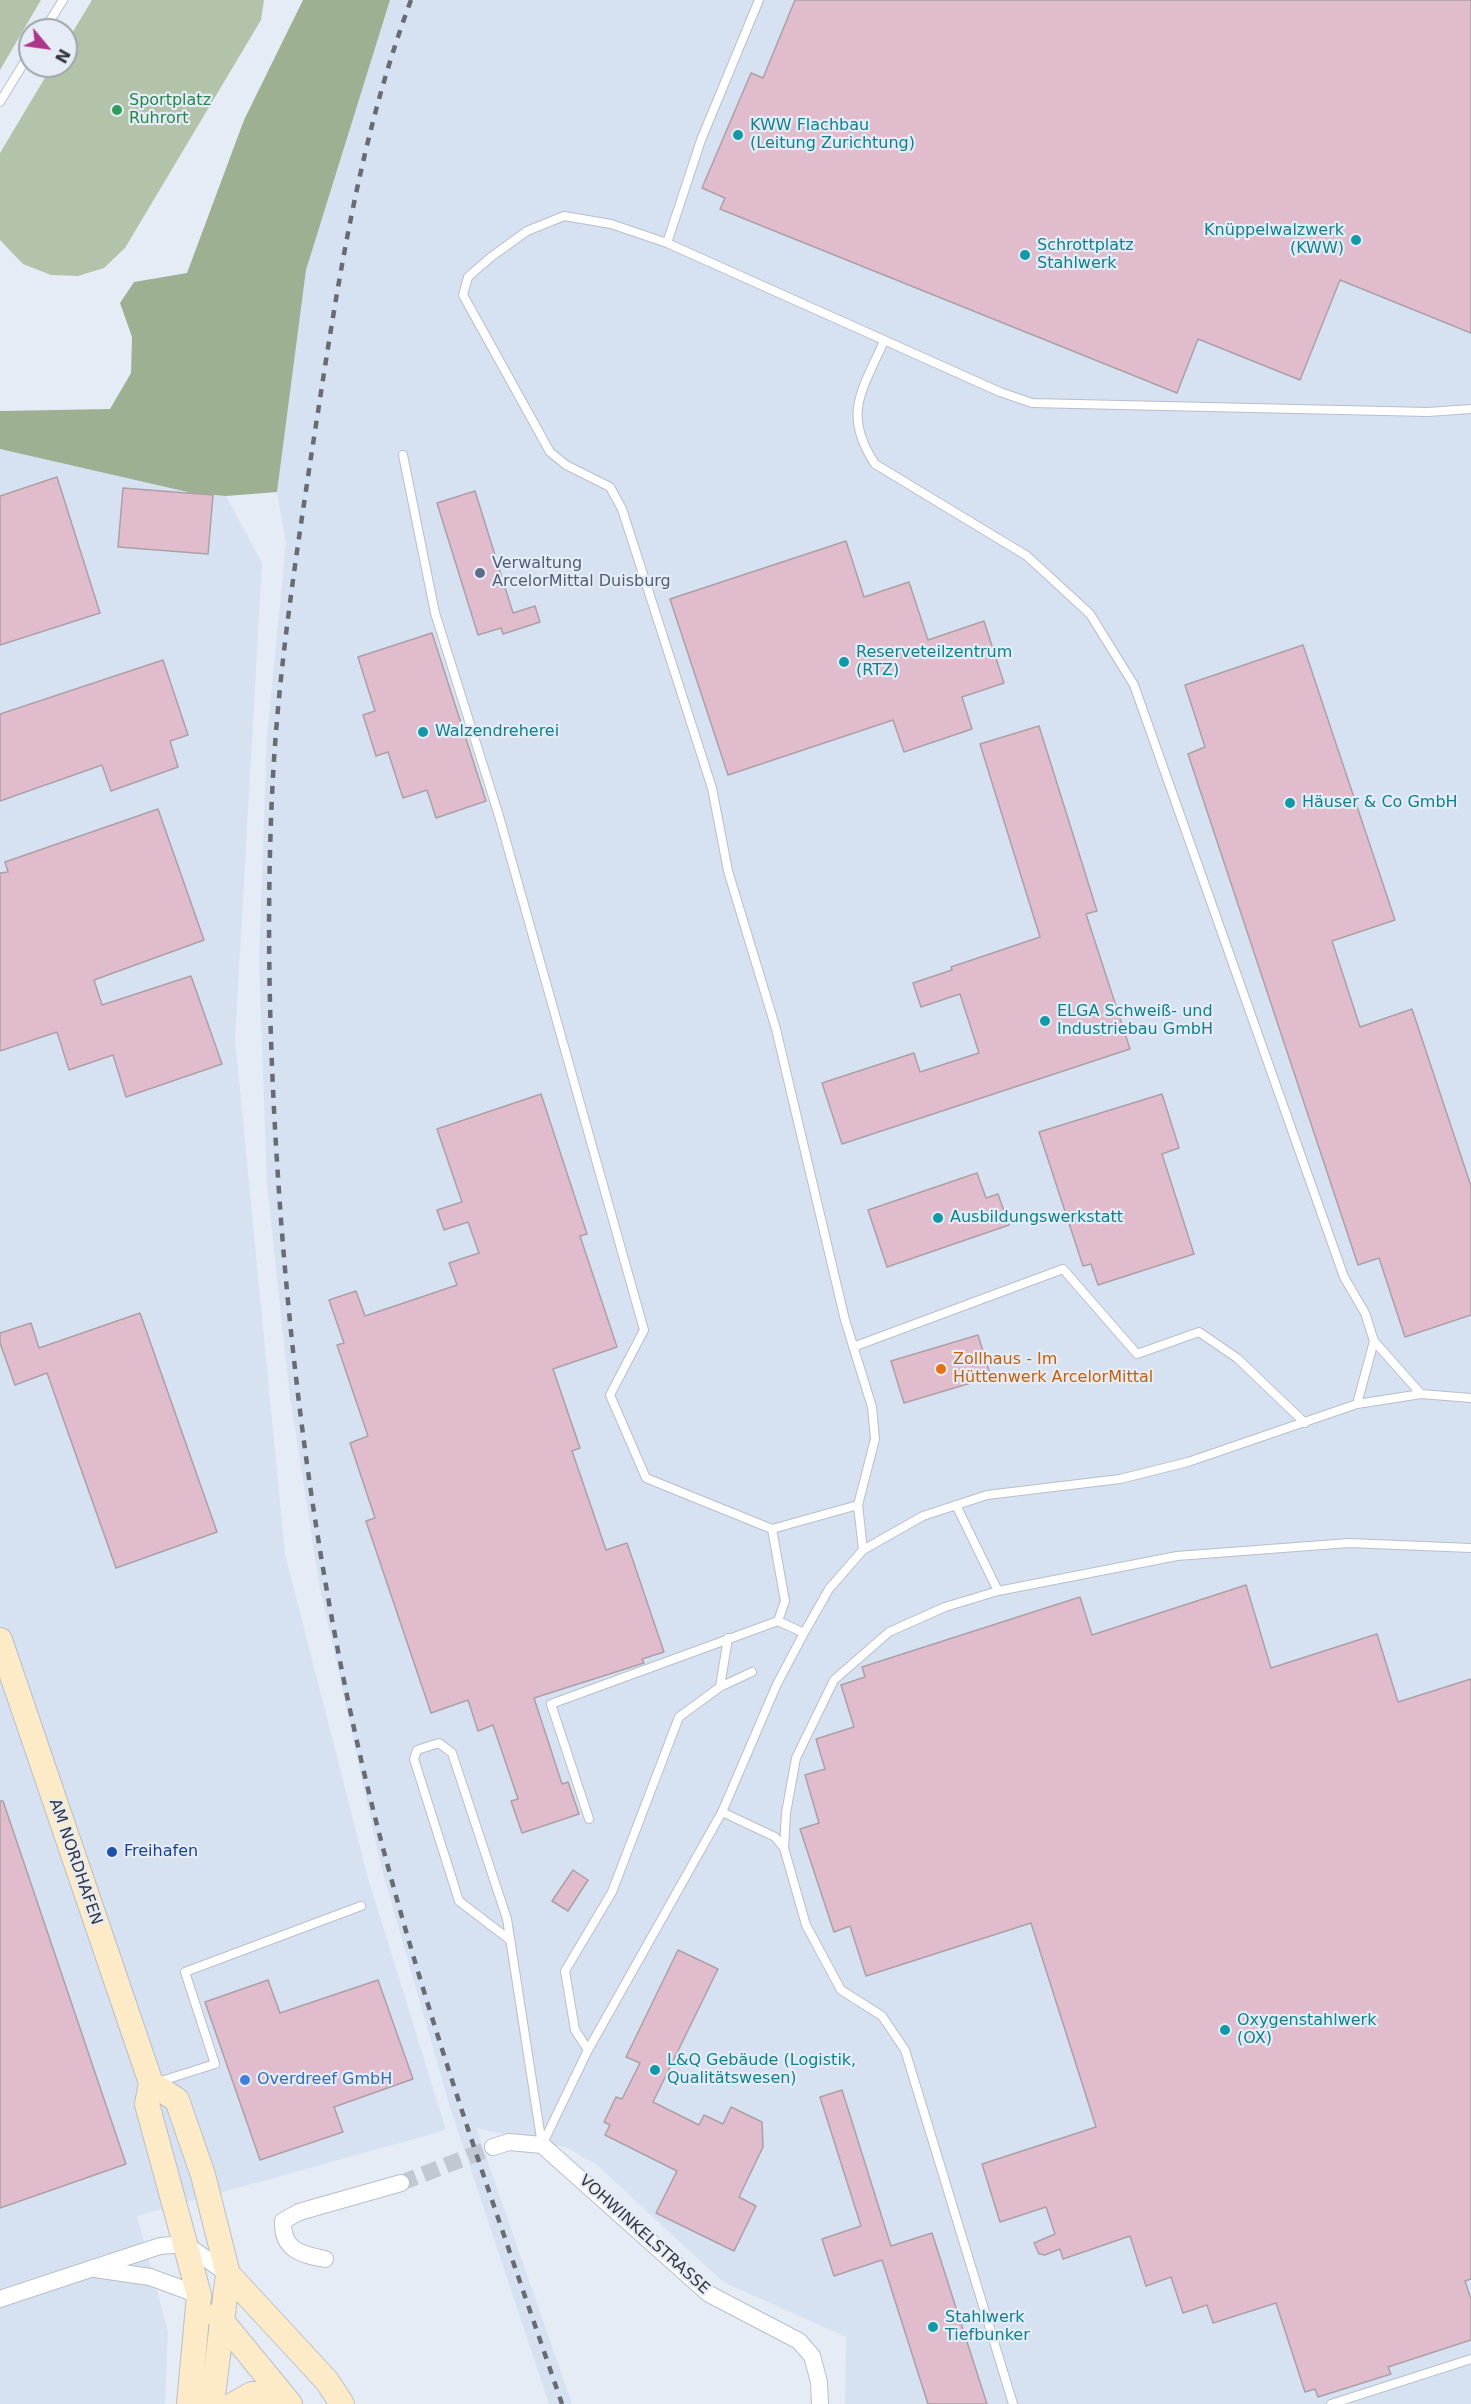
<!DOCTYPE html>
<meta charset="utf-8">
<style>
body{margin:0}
#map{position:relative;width:1471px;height:2404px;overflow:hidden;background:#e6ecf6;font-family:"DejaVu Sans",sans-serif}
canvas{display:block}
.north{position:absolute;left:18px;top:18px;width:60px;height:60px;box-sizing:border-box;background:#e6ecf6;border:2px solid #9fa4ab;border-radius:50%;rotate:119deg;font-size:16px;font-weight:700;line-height:24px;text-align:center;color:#34373b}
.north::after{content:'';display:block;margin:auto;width:21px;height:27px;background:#ad358a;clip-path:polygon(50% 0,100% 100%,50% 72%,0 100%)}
</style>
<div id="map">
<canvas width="1471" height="2404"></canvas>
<div class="north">N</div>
</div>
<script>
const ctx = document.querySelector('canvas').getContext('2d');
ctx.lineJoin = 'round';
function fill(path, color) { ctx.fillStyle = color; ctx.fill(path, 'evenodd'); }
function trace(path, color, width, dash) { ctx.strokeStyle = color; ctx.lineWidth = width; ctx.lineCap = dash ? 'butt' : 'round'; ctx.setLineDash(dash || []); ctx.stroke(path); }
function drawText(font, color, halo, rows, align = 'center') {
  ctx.font = font + ' "DejaVu Sans",sans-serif'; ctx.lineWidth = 4.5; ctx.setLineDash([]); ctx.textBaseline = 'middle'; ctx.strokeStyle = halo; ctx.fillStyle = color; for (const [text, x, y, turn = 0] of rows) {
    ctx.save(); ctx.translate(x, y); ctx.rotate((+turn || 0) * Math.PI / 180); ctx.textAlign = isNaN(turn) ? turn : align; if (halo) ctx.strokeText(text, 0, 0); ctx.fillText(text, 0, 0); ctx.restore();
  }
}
fill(new Path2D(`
 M390,0H1471V2404H845L846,2337L723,2282L598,2166L568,2148L476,2128L572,2404H549L449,2104L380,1862L319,1583L289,1390L267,1184L259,961L267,737L286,543L277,492L306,270Z
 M0,449L192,493L226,496L262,563L235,1039L285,1554L368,1878L446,2130L137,2216L168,2332L165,2404H0Z`), '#d6e1f1');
fill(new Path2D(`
 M0,0H41L0,70Z
 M92,0H264L261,20L125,248L104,268L78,276L51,275L23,264L0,240V153L52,66H66V43Z`), '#b3c3a9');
fill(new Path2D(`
 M303,0H390L306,270L277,492L226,496L192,493L0,449V411L110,409L131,373L132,337L120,303L134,282L187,273L244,120Z`), '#9eb092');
const building = new Path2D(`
 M795,0H1471V333L1340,280L1300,380L1198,339L1177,393L720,209L725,198L702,188L751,73L763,78Z
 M57,477L100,613L0,645V496Z
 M123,488L213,495L208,554L118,547Z
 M475,491L513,613L535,606L540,622L503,634L501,628L478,635L437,503Z
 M846,541L864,597L909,582L928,640L984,621L1004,683L962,697L972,729L904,752L893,720L728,775L670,599Z
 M432,633L486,801L436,818L427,790L403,798L388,752L376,756L363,715L375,711L358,657Z
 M1303,645L1395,920L1332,941L1360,1027L1412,1009L1471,1186V1315L1405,1337L1379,1258L1358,1265L1188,754L1205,747L1185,685Z
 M163,660L188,735L170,741L178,767L111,791L102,765L0,801V714Z
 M1039,726L1097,911L1086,914L1130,1049L842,1144L822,1083L914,1053L920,1072L979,1053L960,994L921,1007L913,983L952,970L951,967L1040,937L980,744Z
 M158,809L204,940L94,980L102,1005L191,976L222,1064L126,1097L113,1055L69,1070L57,1032L0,1051V873L8,872L5,862Z
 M541,1094L587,1234L580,1236L617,1347L553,1369L580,1448L572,1451L606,1550L627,1543L664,1652L642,1659L644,1663L534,1698L562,1784L568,1782L579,1814L522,1833L511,1801L518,1799L493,1725L478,1731L468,1700L431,1713L366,1521L375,1518L350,1443L368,1436L337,1345L344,1343L329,1300L356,1291L365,1316L457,1285L449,1263L479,1253L468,1222L444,1230L437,1210L462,1202L437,1129Z
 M1162,1094L1179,1148L1162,1154L1194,1254L1098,1285L1091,1264L1083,1266L1039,1132Z
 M977,1173L986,1198L998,1194L1009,1225L887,1267L868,1210Z
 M140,1313L217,1532L116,1568L47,1373L15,1385L0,1343V1333L31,1323L39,1348Z
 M978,1335L991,1377L904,1403L891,1361Z
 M1246,1585L1271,1668L1377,1634L1398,1702L1471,1679V2279L1465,2281L1471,2299V2340L1388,2367L1391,2374L1318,2397L1315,2389L1305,2392L1276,2303L1213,2323L1207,2305L1183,2313L1171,2277L1146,2286L1130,2236L1063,2259L1060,2249L1045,2255L1039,2254L1034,2243L1055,2234L1046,2207L1000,2222L982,2164L1096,2127L1031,1923L866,1976L850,1926L834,1932L800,1829L819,1823L805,1775L825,1769L816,1739L854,1727L841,1685L865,1677L862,1667L1080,1597L1092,1635Z
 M0,1801H3L126,2164L0,2208Z
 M573,1870L588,1880L568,1911L552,1901Z
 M678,1950L718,1969L653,2102L699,2125L704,2115L723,2124L731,2107L762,2122L763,2147L739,2197L756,2206L734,2251L656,2213L677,2171L605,2135L610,2125L604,2122L616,2097L622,2099L640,2063L626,2057Z
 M268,1980L280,2013L378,1980L413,2079L334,2107L343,2132L260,2160L205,2002Z
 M842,2090L891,2246L932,2233L987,2404H928L882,2260L834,2276L822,2239L861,2226L820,2097Z`);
fill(building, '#e1bccc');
trace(building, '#aca0a5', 1.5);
trace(new Path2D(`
 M401,2183L493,2147`), '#c2c8d1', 16, [16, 8]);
const service = new Path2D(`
 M44,30L63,0
 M0,102L30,53
 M667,243L701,140L759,0
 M884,341C862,391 842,414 875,464L1027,556L1090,614L1134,685L1344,1277L1365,1313L1374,1341L1357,1404
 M403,455L435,613L499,816L644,1330L610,1395L646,1478L772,1529L858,1505
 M1374,1341L1421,1394
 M853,1347L1063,1269L1137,1354L1199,1332L1237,1358L1305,1423
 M956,1505L998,1591L1177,1556L1349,1543L1471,1548
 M772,1529L785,1601L778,1621
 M863,1550L858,1505L875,1439L872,1407L845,1320L776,1029L728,871L712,788L622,509L610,487L566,465L550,452L463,295L468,277L491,257L527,231L564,216L611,224L667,243L1000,392L1032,403L1428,412L1471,409
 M998,1591L945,1607L889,1632L834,1680L796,1758L786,1813L784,1848L806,1925L841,1990L882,2016L905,2050L1013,2404
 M720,1687L728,1638
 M722,1812L775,1837L784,1848
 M589,1819L551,1704L778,1621L804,1633
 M510,1940L459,1901L414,1759L417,1750L439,1743L452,1753L507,1919L542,2145
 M588,2050L575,2030L565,1971L612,1892L679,1717L720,1687L752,1672
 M158,2082L215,2064L185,1972L361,1906
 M542,2145L588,2050L722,1812L777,1684L804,1633L829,1589L863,1550L923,1516L987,1495L1120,1479L1188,1462L1357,1404L1421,1394L1471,1398
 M1331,2404L1471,2359`);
const minor = new Path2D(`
 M493,2147L509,2142L542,2145L709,2294L799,2341L812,2356L819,2382L820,2404
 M325,2259C300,2254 282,2250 283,2221L299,2212L401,2183
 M95,2269L150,2277L199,2295
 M0,2299L160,2246L185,2244L228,2274`);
const secondary = new Path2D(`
 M0,1640L151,2083L147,2104L199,2295L189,2404
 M151,2083L177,2100L203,2175L228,2274L212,2404
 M228,2274L327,2381L342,2404
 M217,2315L290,2404
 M234,2404L252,2394L279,2393`);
trace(service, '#b9bfc8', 10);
trace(minor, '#b9bfc8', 18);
trace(secondary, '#b9bfc8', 26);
trace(service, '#fff', 8);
trace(minor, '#fff', 16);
trace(secondary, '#fdebc7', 24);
trace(new Path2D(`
 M411,0C356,147 335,303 311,457C295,563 279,669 273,776C265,924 270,1072 281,1220C295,1404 321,1588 363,1768C414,1985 490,2193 562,2404`), '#686c72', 4.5, [8, 8]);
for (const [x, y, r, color] of [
 [117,110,6,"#2e9e5b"],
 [738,135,6,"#0f9aa8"],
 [1356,240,6,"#0f9aa8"],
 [1025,255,6,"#0f9aa8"],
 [480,573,6,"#5c6f8a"],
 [844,662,6,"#0f9aa8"],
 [423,732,6,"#0f9aa8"],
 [1290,803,6,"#0f9aa8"],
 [1045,1021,6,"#0f9aa8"],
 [938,1218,6,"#0f9aa8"],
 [941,1369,6,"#e8710a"],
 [112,1852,6,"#1a4fb4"],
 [1225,2030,6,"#0f9aa8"],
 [655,2070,6,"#0f9aa8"],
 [245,2080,6,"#3f7fe0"],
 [933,2327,6,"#0f9aa8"]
]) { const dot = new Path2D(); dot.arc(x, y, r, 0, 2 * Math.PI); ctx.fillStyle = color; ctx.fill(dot); trace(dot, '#e6ecf6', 2); }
drawText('16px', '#27864d', '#e6ecf6', [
 ["Sportplatz",129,101],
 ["Ruhrort",129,119]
], 'left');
drawText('16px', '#0d838f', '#e6ecf6', [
 ["KWW Flachbau",750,126],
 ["(Leitung Zurichtung)",750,144],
 ["Knüppelwalzwerk",1344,231,"right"],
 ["(KWW)",1344,249,"right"],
 ["Schrottplatz",1037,246],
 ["Stahlwerk",1037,264],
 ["Reserveteilzentrum",856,653],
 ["(RTZ)",856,671],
 ["Walzendreherei",435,732],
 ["Häuser & Co GmbH",1302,803],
 ["ELGA Schweiß- und",1057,1012],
 ["Industriebau GmbH",1057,1030],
 ["Ausbildungswerkstatt",950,1218],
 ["Oxygenstahlwerk",1237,2021],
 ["(OX)",1237,2039],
 ["L&Q Gebäude (Logistik,",667,2061],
 ["Qualitätswesen)",667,2079],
 ["Stahlwerk",945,2318],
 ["Tiefbunker",945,2336]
], 'left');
drawText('16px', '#4e5e75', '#e6ecf6', [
 ["Verwaltung",492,564],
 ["ArcelorMittal Duisburg",492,582]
], 'left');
drawText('16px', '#c56008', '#e6ecf6', [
 ["Zollhaus - Im",953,1360],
 ["Hüttenwerk ArcelorMittal",953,1378]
], 'left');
drawText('16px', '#164399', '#e6ecf6', [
 ["Freihafen",124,1852]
], 'left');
drawText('16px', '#34373b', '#e6ecf6', [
 ["AM NORDHAFEN",75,1862,71],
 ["VOHWINKELSTRASSE",644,2235,42]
]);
drawText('16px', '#366cbe', '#e6ecf6', [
 ["Overdreef GmbH",257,2080]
], 'left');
</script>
